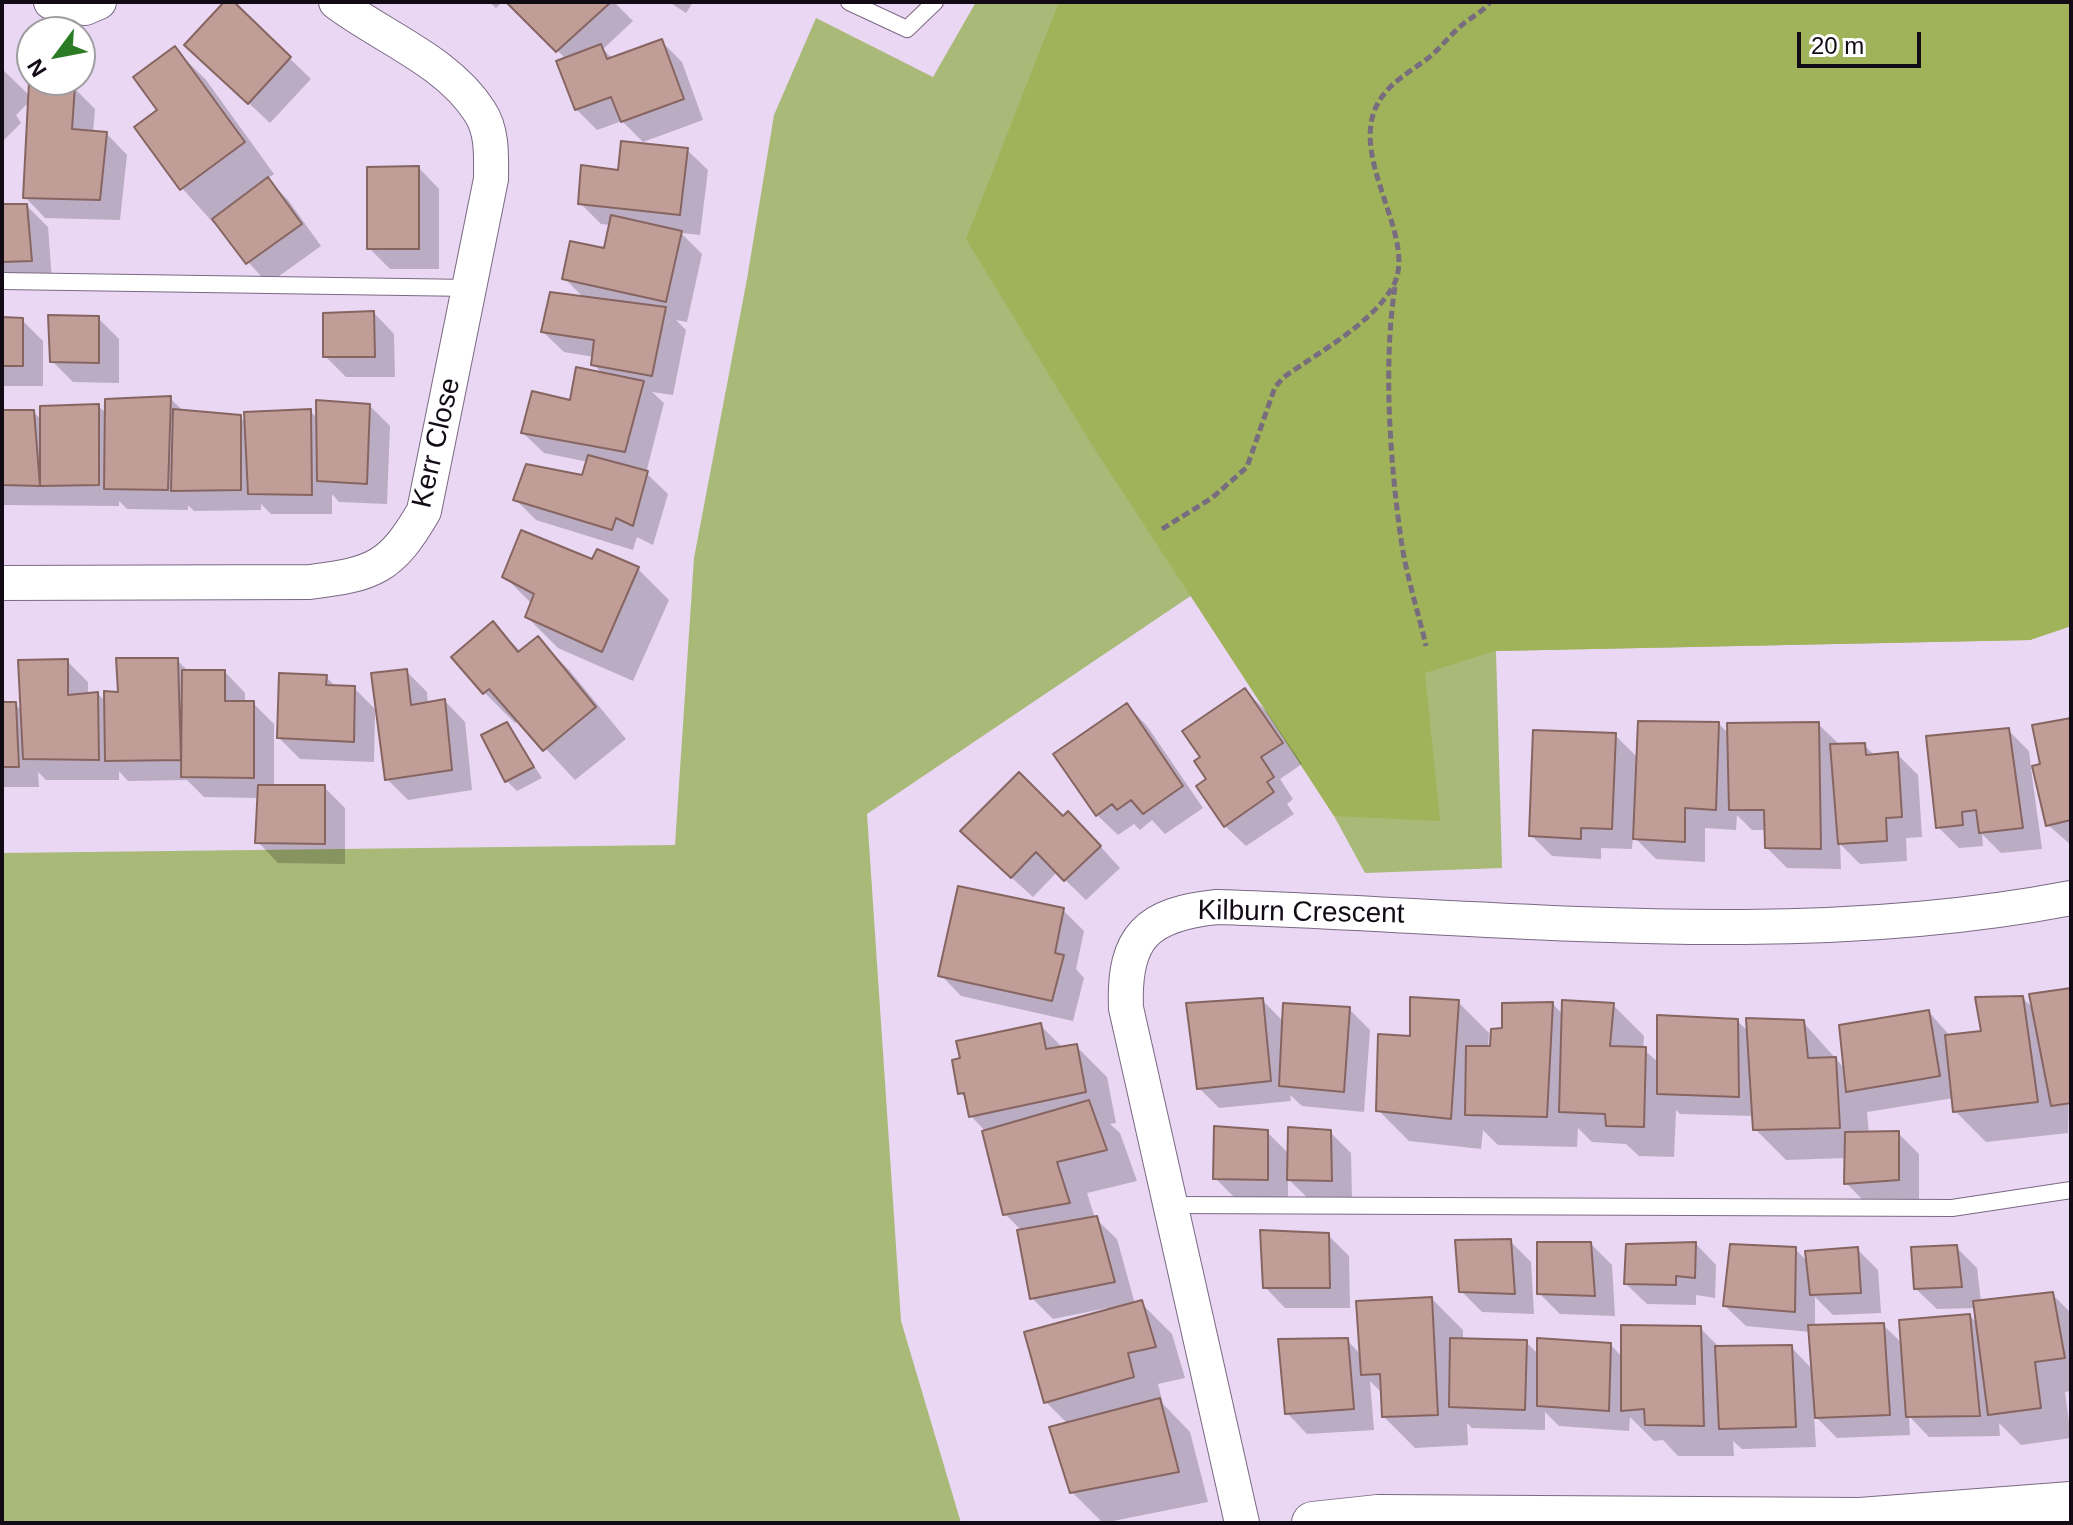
<!DOCTYPE html>
<style>
body{margin:0}
#map{position:relative;width:2073px;height:1525px;overflow:hidden;background:#e9d7f4;font-family:Arial,sans-serif}
canvas{display:block}
.frame{position:absolute;inset:0;border:4px solid #120b15;pointer-events:none}
.north{position:absolute;left:16px;top:16px;width:80px;height:80px;box-sizing:border-box;background:#fff;border:2px solid #a09da1;border-radius:50%;rotate:238deg;font-size:22px;font-weight:700;line-height:32px;text-align:center;color:#120b15}
.north::after{content:'';display:block;margin:auto;width:28px;height:36px;background:#2b7b25;clip-path:polygon(50% 0,100% 100%,50% 72%,0 100%)}
.scale{position:absolute;left:1797px;top:32px;width:124px;height:36px;box-sizing:border-box;border:4px solid #120b15;border-top:0;padding-left:10px;font-size:24px;line-height:28px;white-space:nowrap;color:#120b15;-webkit-text-stroke:6px #fff;paint-order:stroke}
</style>
<div id="map">
<canvas width="2073" height="1525"></canvas>
<div class="frame"></div>
<div class="north">N</div>
<div class="scale">20 m</div>
</div>
<script>
const ctx = document.querySelector('canvas').getContext('2d');
ctx.lineJoin = 'round';
function fill(path, color) { ctx.fillStyle = color; ctx.fill(path, 'evenodd'); }
function trace(path, color, width, dash) { ctx.strokeStyle = color; ctx.lineWidth = width; ctx.lineCap = dash ? 'butt' : 'round'; ctx.setLineDash(dash || []); ctx.stroke(path); }
function drawText(font, color, halo, rows, align = 'center') {
  ctx.font = font + ' Arial,sans-serif'; ctx.lineWidth = 6; ctx.setLineDash([]); ctx.textBaseline = 'middle'; ctx.strokeStyle = halo; ctx.fillStyle = color; for (const [text, x, y, turn = 0] of rows) {
    ctx.save(); ctx.translate(x, y); ctx.rotate((+turn || 0) * Math.PI / 180); ctx.textAlign = isNaN(turn) ? turn : align; if (halo) ctx.strokeText(text, 0, 0); ctx.fillText(text, 0, 0); ctx.restore();
  }
}
fill(new Path2D(`
 M976,2H2071V626L2030,640L1496,651L1502,868L1365,873L1334,816L1192,595L867,814L901,1321L961,1523H2V853L675,845L694,558L747,279L774,115L816,18L933,77Z`), '#a9b977');
fill(new Path2D(`
 M1059,2H2071V626L2030,640L1495,651L1425,673L1440,821L1334,816L1092,445L966,239Z`), '#a1b35a');
fill(new Path2D(`
 M226,2H231L311,79L270,123L208,65Z
 M489,2H502L496,8Z
 M509,2H614L633,21L603,49L613,59L661,41L682,62L703,120L643,142L622,121L597,130L576,109L566,59Z
 M669,2H693L686,13Z
 M175,49L206,80L274,174L267,179L288,200L321,246L268,284L182,188L160,111Z
 M2,69L31,97L74,88L95,109L93,133L107,134L127,155L120,220L45,218L25,197L30,101L16,115L21,123L2,142Z
 M687,150L708,170L700,235L681,233L702,254L687,322L676,320L686,330L673,395L652,392L664,403L646,473L668,494L653,545L637,537L633,550L536,520L515,499L584,477L588,462L544,453L523,433L571,403L603,374L593,364L594,357L564,352L543,332L584,298L564,278L605,250L611,225L601,224L580,203L620,172Z
 M419,168L439,189V269H390L369,248Z
 M2,206H27L48,227L52,281L2,282Z
 M374,313L394,334L395,377H346L325,356Z
 M98,318L119,339V383L73,382L52,361Z
 M2,319L22,320L43,341V386H2Z
 M170,398L184,412L240,417L247,424L310,411L318,419L369,405L390,426L387,504L339,502L332,494V514H271L261,504V510L194,511L188,505V510L127,509L119,501V506L2,505V412H33L42,420L98,406L107,414Z
 M593,562L638,569L669,600L633,681L558,648L527,617L532,604L504,576Z
 M493,623L521,652L538,639L569,670L626,739L575,780L519,720L515,723L484,692Z
 M177,660L189,672H225L245,693V703H253L274,724V787H324L345,808V864L278,863L258,842L259,798L204,797L187,780L128,781L119,771V780H46L38,772L39,787H2V685L5,704H15L23,712L67,661L88,682V695L98,694L106,702Z
 M406,671L427,692L428,704L445,701L465,722L472,790L408,800L387,779Z
 M326,677L337,688H354L375,709L374,762L300,759L279,738Z
 M1245,690L1266,711L1302,764L1280,779L1293,799L1287,804L1294,814L1246,846L1225,826L1203,757Z
 M1127,705L1147,726L1203,808L1165,834L1152,820L1140,830L1134,824L1118,835L1097,815Z
 M2071,720V845L2048,825L2034,768L2031,769L2042,849L2001,853L1982,834L1983,846L1959,848L1938,827L2008,730L2029,751L2031,768L2042,766Z
 M507,724L542,778L517,791L507,781L484,736Z
 M1719,724L1730,735L1818,724L1840,745H1864L1875,756L1897,754L1918,775L1922,837L1906,838L1907,861L1860,864L1840,844L1841,869L1787,868L1767,848L1766,830H1752L1737,815L1736,830L1705,828V862L1656,859L1633,836L1632,849L1601,848V859L1552,856L1531,835L1615,735L1639,759Z
 M1063,818L1089,834L1120,868L1086,900L1057,872L1033,897L983,852Z
 M1063,910L1084,931L1076,969L1084,978L1073,1021L961,996L941,975Z
 M2071,990L2068,1133L1986,1142L1955,1111L1954,1098L1867,1112L1869,1134L1898,1133L1919,1154V1200L1867,1204L1846,1183V1158L1786,1160L1755,1129L1754,1116L1680,1114L1676,1110L1674,1157L1639,1156L1626,1144L1592,1142L1578,1128L1577,1147L1498,1145L1483,1130L1481,1149L1409,1141L1378,1110L1411,1038L1458,1002L1489,1033L1488,1048H1492L1504,1030L1553,1004L1563,1015L1613,1005L1644,1036L1643,1049L1659,1063L1737,1021L1749,1032L1803,1022L1845,1069L1929,1012L1950,1036L1983,1033L2022,998L2034,1009Z
 M1262,1000L1284,1022L1349,1009L1370,1030L1364,1112L1302,1106L1290,1095L1291,1101L1219,1108L1199,1088Z
 M1040,1025L1063,1048L1076,1046L1107,1077L1116,1123L1110,1124L1120,1133L1137,1181L1087,1193L1095,1218L1117,1239L1135,1304L1141,1303L1172,1334L1185,1378L1158,1384L1163,1404L1190,1432L1208,1502L1103,1523L1072,1492L1068,1424L1046,1402L1107,1308L1053,1319L1032,1298L1022,1231L1005,1214L986,1132L971,1116L968,1100L960,1093Z
 M1267,1132L1289,1154L1330,1132L1351,1153L1352,1201L1310,1200L1288,1179V1200L1236,1199L1215,1178Z
 M1328,1235L1349,1256L1350,1308H1285L1265,1287Z
 M1510,1241L1531,1262L1534,1314L1482,1312L1461,1291Z
 M1591,1244L1612,1265L1615,1316L1560,1314L1539,1293Z
 M1696,1244L1716,1265L1715,1298L1696,1295V1305L1647,1304L1626,1284Z
 M1956,1247L1977,1268L1981,1302L2052,1294L2071,1313V1391L2065,1392L2071,1438L2021,1445L1999,1423L2000,1436L1929,1437L1909,1416L1910,1435L1837,1438L1814,1415L1816,1447L1742,1449L1733,1441L1734,1456H1678L1663,1440L1654,1441L1630,1417L1629,1431L1559,1426L1545,1412V1430L1472,1428L1467,1423L1468,1445L1415,1448L1384,1417L1383,1394L1370,1381L1374,1430L1307,1434L1287,1413L1347,1340L1361,1355L1432,1299L1463,1330V1341L1526,1342L1539,1355L1611,1345L1623,1358L1700,1328L1720,1348L1791,1347L1813,1370L1811,1332L1746,1326L1725,1306L1795,1249L1808,1262L1857,1249L1878,1270L1881,1313L1833,1315L1815,1297V1327L1883,1325L1903,1344L1970,1316L1978,1324L1976,1308L1937,1309L1916,1289Z`), '#0003');
const building = new Path2D(`
 M224,2H234L291,57L248,104L184,45Z
 M506,2H611L556,52Z
 M662,39L684,99L621,122L611,97L575,110L556,61L601,44L607,59Z
 M175,46L245,142L180,190L134,127L157,110L133,77Z
 M29,82L75,86L72,129L107,132L100,200L23,198Z
 M621,141L688,148L680,215L578,204L581,165L618,170Z
 M419,166V249H367V167Z
 M268,177L302,224L246,264L212,219Z
 M2,204H27L32,261L2,262Z
 M611,215L682,231L666,302L562,279L570,241L604,248Z
 M550,292L666,307L652,376L591,365L594,340L541,332Z
 M374,311L375,357H323V313Z
 M48,315L99,316V363L50,362Z
 M2,317L23,318V366H2Z
 M576,367L644,381L625,452L521,433L532,391L570,400Z
 M171,396L168,490L104,489L105,399Z
 M316,400L370,404L367,484L317,481Z
 M99,404V485L40,486V406Z
 M173,409L241,415V490L171,491Z
 M311,409L312,495L248,494L244,412Z
 M2,410H34L40,486L2,485Z
 M588,455L648,471L633,526L616,518L612,530L513,500L526,464L582,475Z
 M521,530L592,559L597,549L639,567L602,652L525,617L534,594L502,577Z
 M493,621L518,652L538,636L596,707L543,751L489,689L483,694L451,657Z
 M116,658H178L181,760L105,761L104,691L118,692Z
 M68,659V695L98,692L99,760L23,759L18,660Z
 M407,669L411,705L445,699L452,770L385,780L371,673Z
 M182,670H225V701H254V778L181,777Z
 M279,673L327,675L326,685L355,686L354,742L277,738Z
 M1245,688L1283,743L1261,757L1274,777L1267,782L1274,792L1224,827L1196,786L1206,779L1194,761L1200,757L1182,731Z
 M2,702H16L19,767H2Z
 M1127,703L1183,786L1143,814L1131,800L1117,810L1112,804L1096,816L1053,754Z
 M2071,718V820L2046,826L2032,766L2040,764L2032,725Z
 M1638,721L1719,722L1716,810L1685,808V842L1633,839Z
 M507,722L534,767L505,782L481,735Z
 M1819,722L1821,849L1765,848L1764,810H1729L1727,723Z
 M2009,728L2023,828L1979,833L1976,810L1962,812L1963,825L1936,828L1926,736Z
 M1533,730L1616,733L1612,829L1581,828V839L1529,836Z
 M1865,743L1866,755L1898,752L1902,817L1886,818L1887,841L1838,844L1830,744Z
 M1019,772L1063,816L1068,811L1101,846L1064,881L1036,852L1011,878L960,831Z
 M258,785H325V844L255,843Z
 M958,886L1064,908L1055,953L1064,955L1052,1001L938,976Z
 M2071,988V1103L2051,1106L2029,994Z
 M2023,996L2038,1102L1953,1112L1945,1035L1981,1031L1975,997Z
 M1410,997L1459,1000L1451,1119L1376,1111L1378,1034L1410,1036Z
 M1263,998L1271,1081L1197,1089L1186,1003Z
 M1562,1000L1614,1003L1610,1046L1646,1047L1644,1127L1606,1126L1605,1114L1559,1112Z
 M1553,1002L1547,1117L1465,1115L1466,1046H1490L1491,1029L1502,1028V1003Z
 M1283,1003L1350,1007L1344,1092L1279,1086Z
 M1929,1010L1940,1076L1846,1092L1839,1025Z
 M1657,1015L1738,1019L1739,1097L1657,1094Z
 M1746,1018L1804,1020L1808,1058L1836,1057L1840,1128L1753,1130Z
 M1041,1023L1046,1049L1077,1044L1086,1092L969,1117L964,1093L958,1094L952,1060L960,1058L956,1041Z
 M1089,1100L1107,1150L1057,1162L1070,1203L1003,1215L982,1131Z
 M1214,1126L1268,1130V1180L1213,1179Z
 M1288,1127L1331,1130L1332,1181L1287,1180Z
 M1899,1131V1180L1844,1184L1845,1132Z
 M1097,1216L1115,1282L1030,1299L1017,1230Z
 M1260,1230L1329,1233L1330,1288H1263Z
 M1511,1239L1515,1294L1459,1292L1455,1240Z
 M1537,1242H1591L1595,1296L1537,1294Z
 M1696,1242L1695,1278L1676,1276V1285L1624,1284L1626,1244Z
 M1730,1244L1796,1247L1795,1312L1723,1306Z
 M1957,1245L1962,1287L1914,1289L1911,1247Z
 M1858,1247L1861,1293L1810,1295L1805,1251Z
 M2053,1292L2065,1358L2035,1362L2041,1408L1988,1415L1973,1301Z
 M1432,1297L1438,1415L1382,1417L1380,1374L1361,1375L1356,1301Z
 M1142,1300L1156,1347L1128,1353L1134,1377L1044,1403L1024,1332Z
 M1970,1314L1980,1416L1906,1417L1899,1320Z
 M1884,1323L1890,1415L1815,1418L1808,1325Z
 M1621,1325L1701,1326L1704,1426L1645,1425L1644,1409L1621,1411Z
 M1348,1338L1354,1409L1285,1414L1278,1339Z
 M1450,1338L1527,1340L1525,1410L1449,1407Z
 M1537,1338L1611,1343L1609,1411L1537,1406Z
 M1792,1345L1796,1427L1719,1429L1715,1346Z
 M1160,1398L1179,1472L1070,1493L1049,1427Z`);
fill(building, '#c19d98');
trace(building, '#866560', 2);
const service = new Path2D(`
 M849,2L907,29L935,2
 M2,281L471,288
 M1171,1205L1952,1208L2071,1190`);
const minor = new Path2D(`
 M51,2L85,8L99,2
 M2,583L310,582C374,574 391,568 424,511L491,179C491,157 493,132 480,112C448,61 382,37 336,2
 M1242,1523L1126,1008C1123,936 1148,914 1217,907C1500,916 1791,952 2071,898`);
const tertiary = new Path2D(`
 M1313,1523L1378,1516L1860,1519L2071,1503`);
trace(service, '#7a6983', 18);
trace(minor, '#7a6983', 36);
trace(tertiary, '#7a6983', 44);
trace(new Path2D(`
 M1395,287C1383,362 1390,463 1401,539C1406,575 1418,611 1426,646
 M1162,529L1212,498L1247,467L1275,387L1284,377C1319,352 1370,325 1392,288C1420,242 1352,165 1375,109C1387,82 1410,73 1432,55C1442,46 1451,34 1462,25C1471,17 1483,12 1490,2`), '#786c7f', 5, [8, 4]);
trace(service, '#fff', 16);
trace(minor, '#fff', 34);
trace(tertiary, '#fff', 42);
drawText('28px', '#120b15', '#fff', [
 ["Kerr Close",437,443,-77],
 ["Kilburn Crescent",1301,913,1]
]);
</script>
